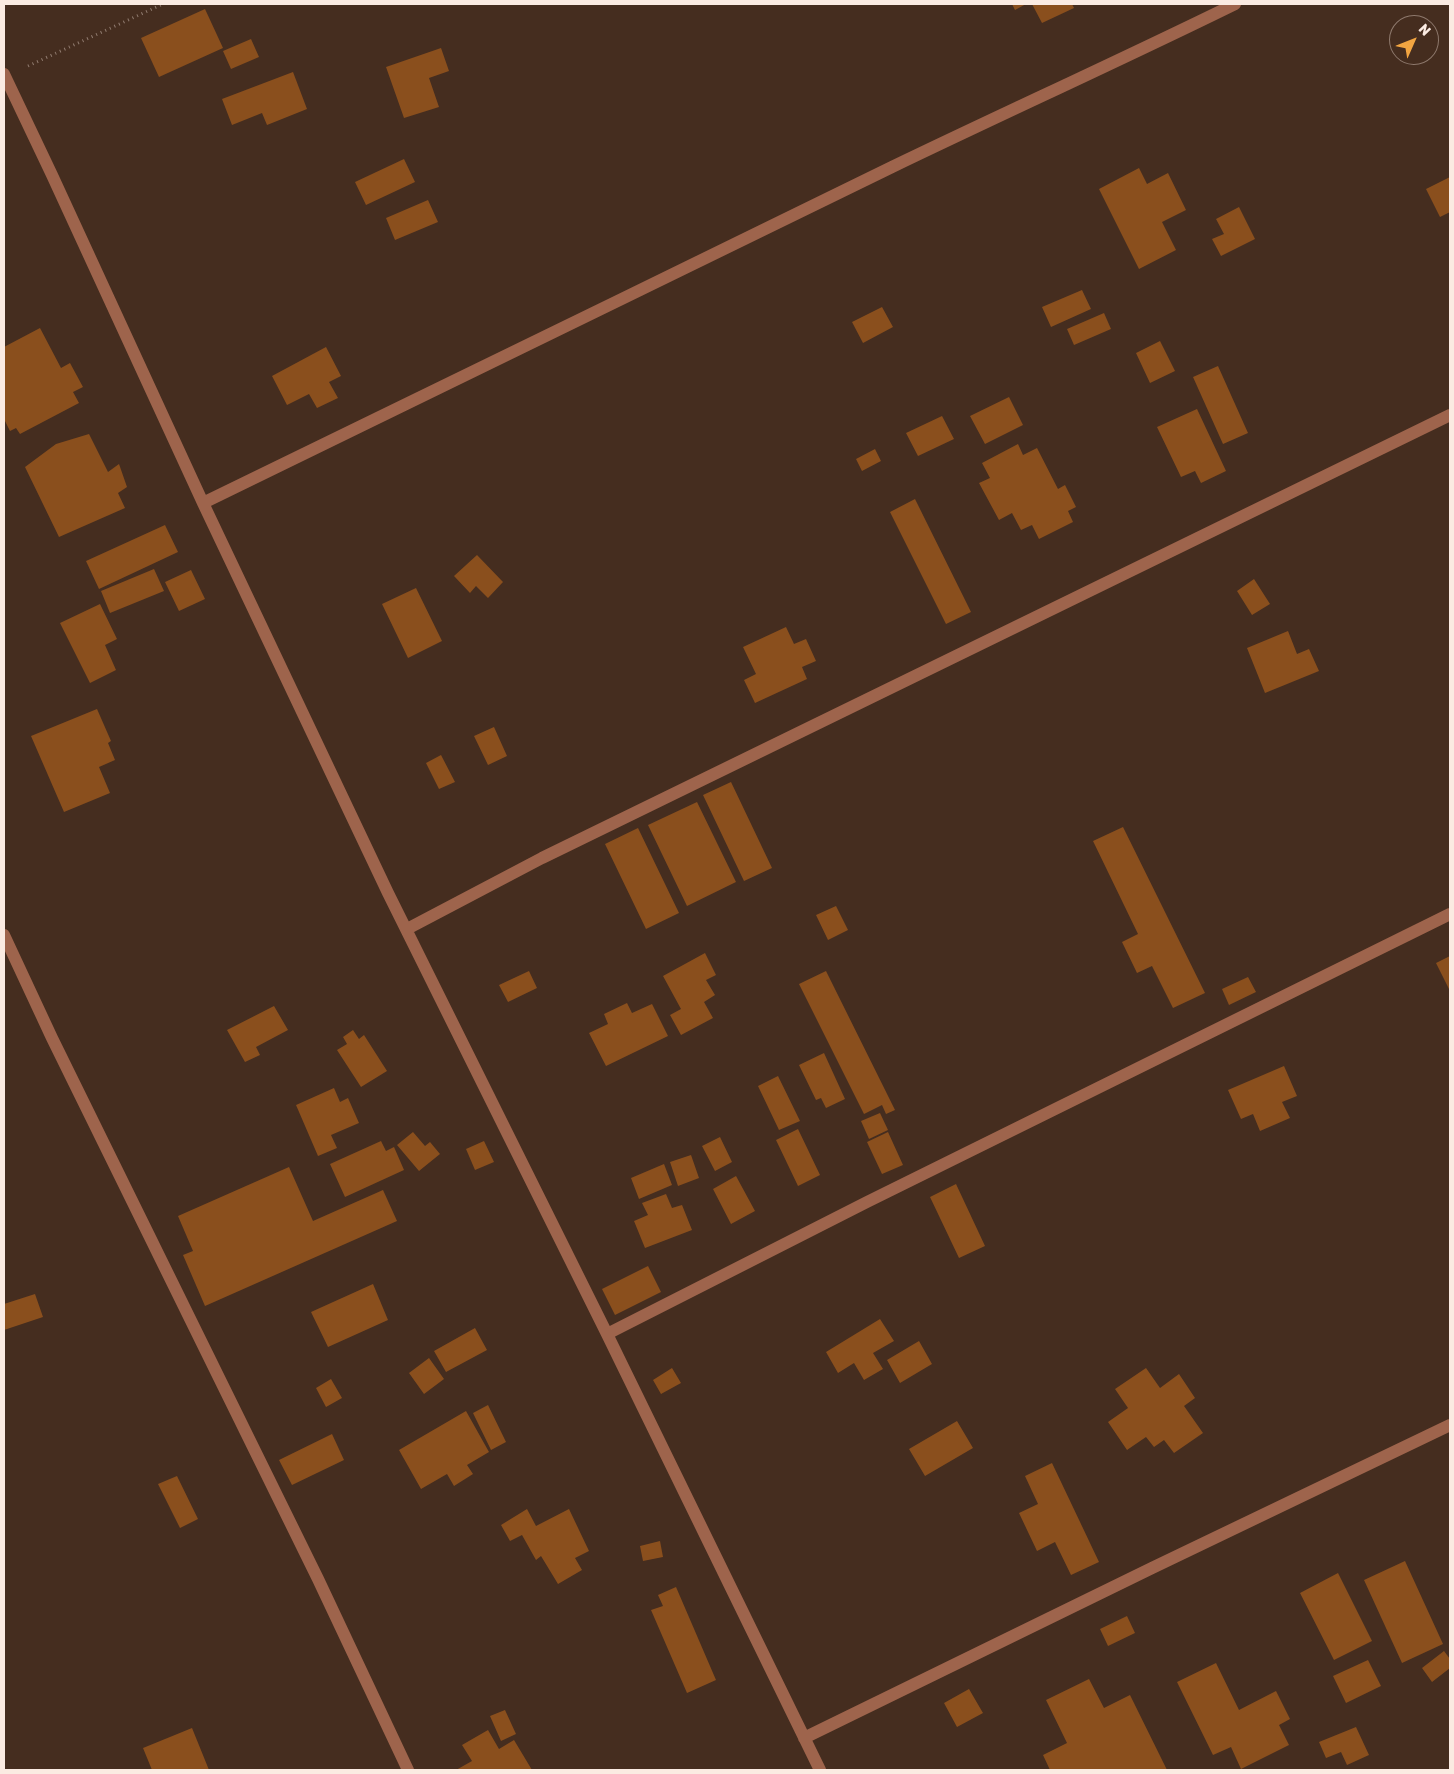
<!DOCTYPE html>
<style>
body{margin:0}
#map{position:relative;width:1454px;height:1774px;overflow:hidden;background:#452d1f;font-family:Rubik,sans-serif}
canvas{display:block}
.frame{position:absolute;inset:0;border:5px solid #fbebe2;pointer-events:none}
.north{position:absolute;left:1389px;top:15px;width:50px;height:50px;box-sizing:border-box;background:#452d1f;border:1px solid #8e796d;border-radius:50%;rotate:46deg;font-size:14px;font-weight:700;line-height:20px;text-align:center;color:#fbebe2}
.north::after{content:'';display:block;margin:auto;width:18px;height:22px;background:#f2a541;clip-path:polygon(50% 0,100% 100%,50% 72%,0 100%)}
</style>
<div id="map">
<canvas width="1454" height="1774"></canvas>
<div class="frame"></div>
<div class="north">N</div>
</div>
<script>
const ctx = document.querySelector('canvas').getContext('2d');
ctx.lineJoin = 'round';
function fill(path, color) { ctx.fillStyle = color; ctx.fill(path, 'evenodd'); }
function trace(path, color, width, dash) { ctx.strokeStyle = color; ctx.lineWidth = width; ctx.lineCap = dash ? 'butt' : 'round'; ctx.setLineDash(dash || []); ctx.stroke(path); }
fill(new Path2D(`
 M1012,4H1026L1015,10Z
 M1032,4H1072L1074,8L1042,23Z
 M205,9L223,48L159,77L141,38Z
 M251,39L259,57L231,69L223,51Z
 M441,48L449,71L429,78L439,107L404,118L386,67Z
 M293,72L307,109L267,125L262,113L232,125L222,99Z
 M404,159L415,182L366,205L355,182Z
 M1139,168L1147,184L1168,173L1186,210L1162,222L1176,250L1139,269L1099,189Z
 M1450,177V212L1440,217L1426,189Z
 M428,200L438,222L395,240L386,218Z
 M1239,207L1255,239L1221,256L1212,239L1224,234L1216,219Z
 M1082,290L1091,309L1051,327L1042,307Z
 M882,307L893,327L863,343L852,322Z
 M1104,313L1111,329L1074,345L1067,329Z
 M40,328L61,368L70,363L83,387L73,392L79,403L20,434L16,428L10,431L4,419V347Z
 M1160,341L1175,371L1150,383L1136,353Z
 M326,347L341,376L329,382L338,398L317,408L309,394L287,405L272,376Z
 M1218,366L1248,433L1223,444L1193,377Z
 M1009,397L1023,425L985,444L970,416Z
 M1197,409L1226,471L1201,483L1195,471L1181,477L1157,427Z
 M942,416L954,439L918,456L906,433Z
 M89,434L108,472L119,464L127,487L118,493L125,508L59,537L25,467L56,444Z
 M1018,444L1023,455L1037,448L1058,489L1065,485L1076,507L1068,511L1073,522L1039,539L1032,525L1021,530L1012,513L999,520L979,483L990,478L982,463Z
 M875,449L881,461L862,471L856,459Z
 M915,499L971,612L946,624L890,512Z
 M165,525L178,552L99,589L86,561Z
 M477,555L503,582L488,598L476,586L470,593L454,576Z
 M154,569L164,591L110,613L101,591Z
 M191,570L205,599L179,611L165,582Z
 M1254,579L1270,604L1252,615L1237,591Z
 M416,588L442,641L408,658L382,604Z
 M100,604L117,639L105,645L116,670L90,683L60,623Z
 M786,627L794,644L806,639L816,661L802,667L807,679L755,703L744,680L756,674L743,647Z
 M1288,631L1297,654L1309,649L1319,671L1265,693L1247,648Z
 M97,709L111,741L108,743L115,760L99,767L110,793L64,812L31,736Z
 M494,727L507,756L488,765L474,736Z
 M441,755L455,782L439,789L426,763Z
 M731,782L772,868L744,881L703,795Z
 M697,802L736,882L687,906L648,825Z
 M1123,827L1205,993L1173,1008L1152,966L1137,973L1122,942L1138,934L1093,841Z
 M638,828L679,913L646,929L605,844Z
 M836,906L848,930L828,940L816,915Z
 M705,953L716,975L706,980L715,995L704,1002L713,1018L681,1035L670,1015L681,1009L663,976Z
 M1450,956V991L1436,963Z
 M529,971L537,988L508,1002L499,985Z
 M826,971L895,1110L886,1114L882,1105L864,1114L799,984Z
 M1248,977L1256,992L1229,1005L1222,989Z
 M627,1003L632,1013L652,1004L668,1036L606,1066L589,1033L608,1024L604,1014Z
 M274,1006L288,1030L256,1047L260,1055L245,1062L227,1030Z
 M353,1030L359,1039L364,1035L387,1071L361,1087L337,1050L347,1044L343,1037Z
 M824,1053L845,1099L826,1108L821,1098L816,1100L799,1065Z
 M1284,1066L1297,1096L1282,1102L1290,1118L1260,1131L1253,1114L1241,1119L1228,1090Z
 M778,1076L800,1121L779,1130L758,1086Z
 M334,1088L340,1102L348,1098L359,1123L331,1135L337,1148L318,1156L296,1105Z
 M880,1113L888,1130L869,1139L861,1121Z
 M798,1129L820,1175L798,1186L776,1140Z
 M413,1132L425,1146L430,1142L440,1154L419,1171L397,1145Z
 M888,1132L903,1165L882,1174L867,1142Z
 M720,1137L732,1162L715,1171L702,1146Z
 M381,1141L386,1151L394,1147L404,1170L345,1197L330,1164Z
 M484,1141L494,1162L475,1170L466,1149Z
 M691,1155L699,1178L678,1186L670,1162Z
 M664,1164L672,1185L639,1199L631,1178Z
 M289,1167L313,1221L383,1190L397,1221L205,1306L183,1255L193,1251L178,1216Z
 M736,1176L755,1211L731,1224L713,1189Z
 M956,1184L985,1246L959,1258L930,1197Z
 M666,1194L672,1208L682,1205L692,1230L645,1248L634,1221L648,1215L642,1203Z
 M648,1266L661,1292L615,1315L602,1289Z
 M373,1284L388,1320L328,1347L311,1312Z
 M35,1294L43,1317L4,1330V1304Z
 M880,1319L894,1341L873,1353L883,1369L864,1380L854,1363L838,1373L826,1352Z
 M475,1328L487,1350L446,1372L434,1351Z
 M919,1341L932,1364L900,1383L887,1360Z
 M429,1358L444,1379L424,1394L409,1373Z
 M672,1368L681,1383L661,1394L653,1380Z
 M1146,1368L1160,1388L1179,1374L1195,1398L1184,1406L1203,1433L1174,1453L1164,1440L1154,1447L1146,1437L1127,1450L1108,1422L1128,1408L1115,1389Z
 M331,1379L342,1398L326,1407L316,1388Z
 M488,1405L506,1442L491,1450L473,1413Z
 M466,1411L489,1452L467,1465L473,1474L454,1486L447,1474L421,1489L399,1450Z
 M957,1421L973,1448L925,1476L909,1449Z
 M332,1434L344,1460L292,1485L279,1460Z
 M1052,1463L1099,1562L1071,1575L1055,1542L1037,1551L1019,1513L1038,1504L1025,1476Z
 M177,1476L198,1519L180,1528L158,1484Z
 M527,1509L536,1526L569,1509L589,1551L575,1558L582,1570L558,1584L541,1556L536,1560L522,1535L510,1541L501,1525Z
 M660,1541L663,1557L643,1561L640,1546Z
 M1405,1561L1443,1644L1402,1663L1364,1580Z
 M1338,1573L1372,1641L1334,1660L1300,1593Z
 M676,1587L716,1680L687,1693L651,1610L663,1606L658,1595Z
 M1127,1616L1135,1633L1108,1646L1100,1629Z
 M1444,1651L1450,1659V1668L1432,1682L1422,1668Z
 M1368,1660L1381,1686L1346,1703L1333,1676Z
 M1216,1663L1239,1710L1276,1691L1290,1719L1279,1725L1289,1745L1241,1769L1231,1747L1213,1755L1177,1682Z
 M1089,1679L1104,1708L1130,1695L1167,1770H1050L1043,1755L1067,1743L1046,1700Z
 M969,1689L983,1713L957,1727L944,1703Z
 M505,1710L516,1734L501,1741L490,1716Z
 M1356,1727L1369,1755L1347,1765L1341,1752L1326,1758L1319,1742Z
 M192,1728L209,1770H152L143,1748Z
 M488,1730L499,1749L514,1740L532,1770H456L472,1761L462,1745Z`), '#8a4f1d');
trace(new Path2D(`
 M28,66L163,4`), '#917c70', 3, [1, 4]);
trace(new Path2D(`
 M4,74L52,175L203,503L388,893L607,1334L820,1770
 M203,503C433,393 662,278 892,167C1006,112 1121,60 1235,4
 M407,929L542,858L1450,415
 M4,935L52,1038L318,1579L408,1770
 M607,1334L867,1202L1450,914
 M804,1738L1152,1568L1450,1425`), '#9e644c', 12);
</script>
